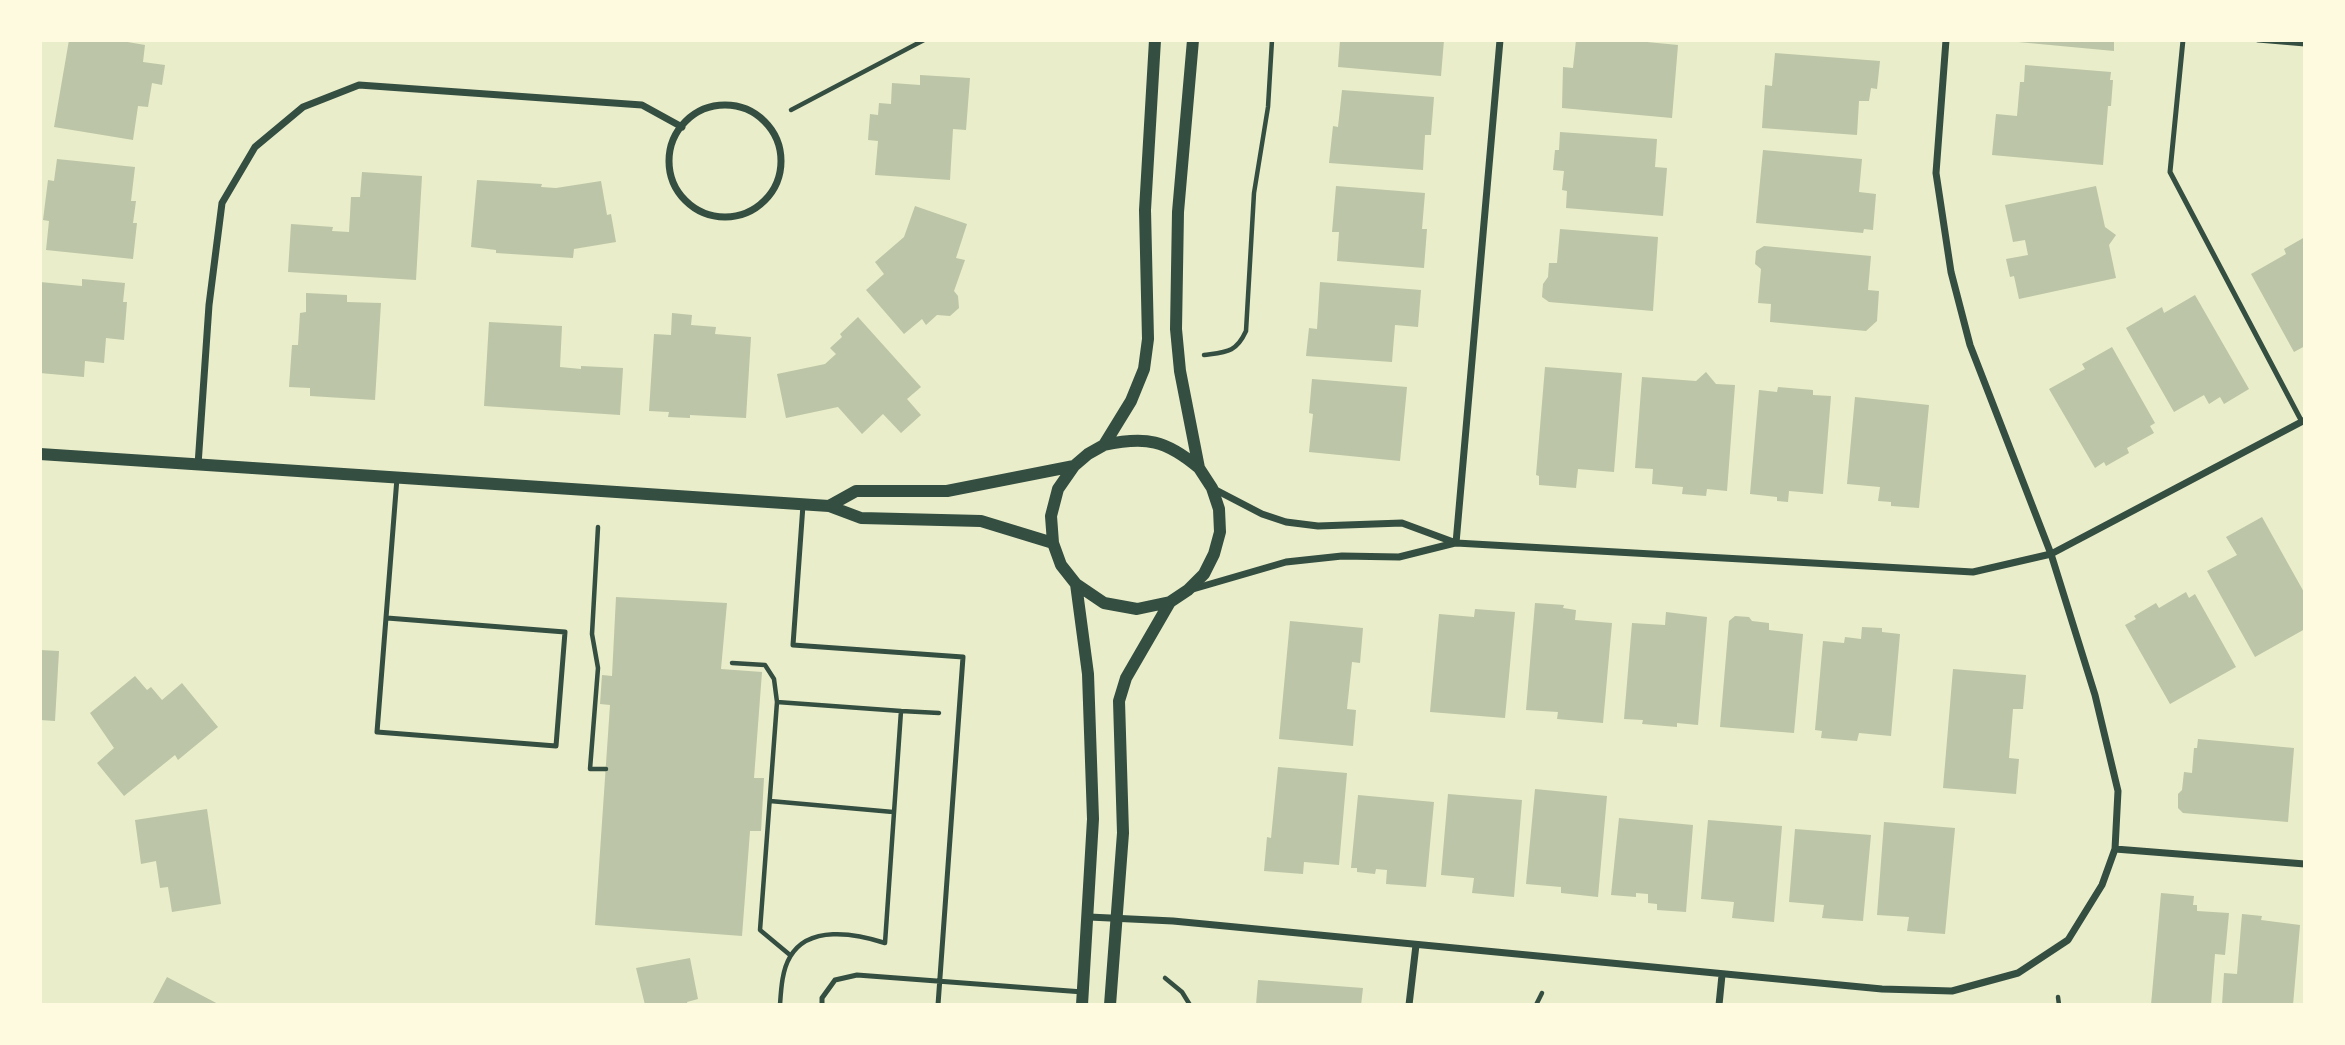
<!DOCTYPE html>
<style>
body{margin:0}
#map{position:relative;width:2345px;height:1045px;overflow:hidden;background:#e9edc9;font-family:"DM Sans",sans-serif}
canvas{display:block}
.frame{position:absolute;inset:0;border:42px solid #fefae0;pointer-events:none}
</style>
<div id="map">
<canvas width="2345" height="1045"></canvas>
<div class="frame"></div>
</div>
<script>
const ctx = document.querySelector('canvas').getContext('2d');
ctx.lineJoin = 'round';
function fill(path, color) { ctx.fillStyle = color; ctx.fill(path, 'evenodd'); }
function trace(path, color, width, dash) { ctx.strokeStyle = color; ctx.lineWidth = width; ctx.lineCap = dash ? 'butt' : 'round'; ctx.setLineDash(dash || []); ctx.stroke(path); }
fill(new Path2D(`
 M69,40H116L145,45L143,62L165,65L162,85L152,83L148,107L138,106L133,140L54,127Z
 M1340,40H1444L1441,76L1338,67Z
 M1576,40H1626L1678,45L1672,118L1562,108L1563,67L1573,68Z
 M2018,40H2114V51L2018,42Z
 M1775,53L1880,61L1877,89L1871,88L1869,101H1859L1857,135L1762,128L1765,85L1772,86Z
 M2025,65L2111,72L2110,80H2113L2111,106H2108L2103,165L1992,155L1996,114L2017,116L2020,82H2024Z
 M920,75L970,78L966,130L953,129L950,180L875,175L878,141L868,140L870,114L878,115L879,103L891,104L892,83L920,85Z
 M1342,90L1434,97L1431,135H1425L1423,170L1329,163L1333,126L1338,127Z
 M1560,132L1657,139L1655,167L1667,168L1663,216L1566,208L1567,191L1562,190L1564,171L1553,170L1555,150H1559Z
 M1763,150L1862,159L1859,192L1876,194L1873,230L1864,229L1863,233L1756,223Z
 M57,159L135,167L131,201H136L133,223H137L133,259L46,250L49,221L43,220L48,180L54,181Z
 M362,172L422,176L416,280L288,272L291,224L333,227L332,231L349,232L351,197H360Z
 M477,180L542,184L541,187L556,188L601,181L607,215L611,214L616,242L574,249L573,258L496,253V250L471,247Z
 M1336,186L1425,193L1422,229H1427L1424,268L1337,261L1339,232H1332Z
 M2096,186L2105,227L2116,235L2109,245L2116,278L2019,299L2014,276L2010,277L2006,259L2028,255L2025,240L2013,242L2005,205Z
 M915,206L967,224L956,258L965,260L954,291L958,296L959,308L950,316L937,315L926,325L922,319L904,334L866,290L884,274L875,262L904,237Z
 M1560,229L1658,237L1653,311L1549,302L1542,297L1543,284L1548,277L1549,263H1557Z
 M2305,237V346L2294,352L2251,274L2286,254L2284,249Z
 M1764,246L1871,256L1868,290L1879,291L1877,321L1866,331L1770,322L1771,304L1758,303L1761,269L1755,264L1756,251Z
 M82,279L125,283L123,302H127L124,340L106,338L104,363L85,361L84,377L40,373V282L82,286Z
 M1320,282L1421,290L1418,327L1395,325L1392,362L1306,356L1309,328L1317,329Z
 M306,293L347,295V302L381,303L375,400L310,396V388L289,387L292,345H298L300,313L306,312Z
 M2195,295L2249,389L2224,404L2220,397L2209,404L2204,395L2174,412L2126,328L2162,307L2164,313Z
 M672,313L692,315L691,325L716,327L715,334L751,337L746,418L690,415V418L668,417L669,412L649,411L654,334L671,335Z
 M858,317L921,387L907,399L921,415L901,433L883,414L862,434L838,407L786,418L777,374L825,364L836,354L830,348L842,337L840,334Z
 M489,322L562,326L560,367L581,369V366L623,368L620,415L484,406Z
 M2112,347L2155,423L2150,426L2154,433L2127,448L2129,453L2106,466L2104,462L2095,468L2049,389L2085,369L2082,364Z
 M1545,367L1622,373L1614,472L1578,469L1576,488L1539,485V476L1536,475Z
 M1706,372L1716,384L1735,385L1727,491L1707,489L1706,496L1682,494L1683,487L1652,484L1653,469L1635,468L1642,377L1696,381Z
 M1312,379L1407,387L1400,461L1309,452L1313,414L1309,413Z
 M1778,387L1813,390V395L1831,396L1823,494L1789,491L1788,502L1777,501V497L1750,494L1759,390L1777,392Z
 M1855,397L1929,405L1919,508L1891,506V502L1878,501L1880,487L1847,484Z
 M2262,517L2305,594V629L2255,657L2207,571L2237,555L2226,537Z
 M2186,592L2189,598L2195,594L2236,667L2170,704L2125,625L2136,619L2134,616L2156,603L2159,608Z
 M616,597L727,603L721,669L762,672L754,778H764L761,831H750L742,936L595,925L610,705L600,704L602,675L612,676Z
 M1535,603L1564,605L1563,608L1576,610L1575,620L1612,623L1603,723L1557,719L1558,712L1526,710Z
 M1475,609L1515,612L1505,718L1430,712L1439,614L1474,617Z
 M1666,612L1707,617L1698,725L1677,723V727L1642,724L1643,720L1624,719L1632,623L1665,625Z
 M1735,616L1749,617L1752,621L1769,623V630L1803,634L1794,733L1720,727L1729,621Z
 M1290,621L1363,628L1360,663L1352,662L1347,709L1356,710L1353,746L1279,739Z
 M1862,627L1882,628V632L1900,634L1891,736L1859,733L1857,741L1821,738L1822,731L1815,730L1823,641L1844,643L1845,637L1861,639Z
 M40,650L59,651L55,721L40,720Z
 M1953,669L2026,675L2023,709H2013L2009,758L2019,759L2016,794L1943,788Z
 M135,676L147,690L151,687L162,700L182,683L218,727L178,760L175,755L124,796L97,763L114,748L90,713Z
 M2198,739L2294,748L2288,822L2183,813L2178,808V794L2182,790L2184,772L2192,773L2194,748H2197Z
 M1278,767L1347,773L1339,865L1304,862L1303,874L1264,871L1267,837L1271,838Z
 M1535,789L1607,796L1598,897L1561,893V887L1526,884Z
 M1448,794L1522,800L1514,897L1472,893L1474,878L1441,875Z
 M1358,795L1434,802L1426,887L1386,884L1387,870L1376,869L1375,874L1357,872V868H1351Z
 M207,809L221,904L172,912L168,887L160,888L156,861L141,864L135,820Z
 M1619,818L1693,825L1686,912L1657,910V904L1648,903V894L1636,893V897L1611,895Z
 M1708,820L1782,826L1774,922L1732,918L1734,902L1701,899Z
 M1884,822L1955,828L1945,934L1907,931L1909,917L1877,915Z
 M1795,829L1871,835L1863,921L1822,918L1824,905L1789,902Z
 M2161,893L2194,896L2193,905H2197V911L2229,913L2225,955L2215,954L2211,1005H2151Z
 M2242,914L2262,916L2261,920L2300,925L2293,1005H2222L2224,973L2237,974Z
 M690,958L698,999L687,1002L688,1005H645L636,968Z
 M167,977L220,1005H152Z
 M1258,980L1363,988L1361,1005H1256Z`), '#bcc5a7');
trace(new Path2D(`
 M791,110L924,40
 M1204,355C1226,352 1236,353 1246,331L1254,193L1268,107L1272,40
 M598,527L592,634L598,668L590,769H606
 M732,663L765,665L774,679L777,702L760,930L790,955
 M777,702L901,711L885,943C855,933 808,925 790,957C782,970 781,990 780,1005
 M901,711L939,713
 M770,801L893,812
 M1165,978L1182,992L1190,1005
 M2058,997L2059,1005
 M1536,1005L1542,993`), '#344e41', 4.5);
trace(new Path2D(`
 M2183,40L2170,172L2302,422
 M2258,40L2305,44
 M803,505L793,645L963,657L938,1005
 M387,618L565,632L556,746L377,732L397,478
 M822,1005V998L835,980L857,975L1083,992`), '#344e41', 5);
trace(new Path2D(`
 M669 161a56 56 0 1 1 112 0a56 56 0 1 1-112 0Z
 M198,465L209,305L222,203L255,147L303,107L359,85L642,105L682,127
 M1212,488L1262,514L1286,522L1318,526L1402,523L1456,543L1973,572L2051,554L2305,420
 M1456,543L1500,40
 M1193,589L1286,562L1342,556L1399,557L1455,543
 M2115,849L2305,864
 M1089,917L1173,921L1882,989L1952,991L2018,973L2068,940L2102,885L2115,849L2118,791L2095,695L2051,554L1970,345L1951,272L1936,173L1946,40
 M1409,1005L1416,945
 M1719,1005L1722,975`), '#344e41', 7);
trace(new Path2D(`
 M1104,445C1146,436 1166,440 1199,468
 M40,454L829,506L861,518L981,521L1053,543
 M829,506L856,491H947L1074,466
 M1076,584L1104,603L1137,609L1170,602
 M1082,1005L1093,819L1088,674L1076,584L1061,565L1053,543L1051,516L1058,489L1074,466L1088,454L1104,445L1131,401L1144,369L1148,339L1145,210L1155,40
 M1110,1005L1123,833L1119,701L1126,678L1170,602L1188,590L1204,574L1214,554L1220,532L1219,509L1212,488L1199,468L1180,371L1176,329L1178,212L1193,40`), '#344e41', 12);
</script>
